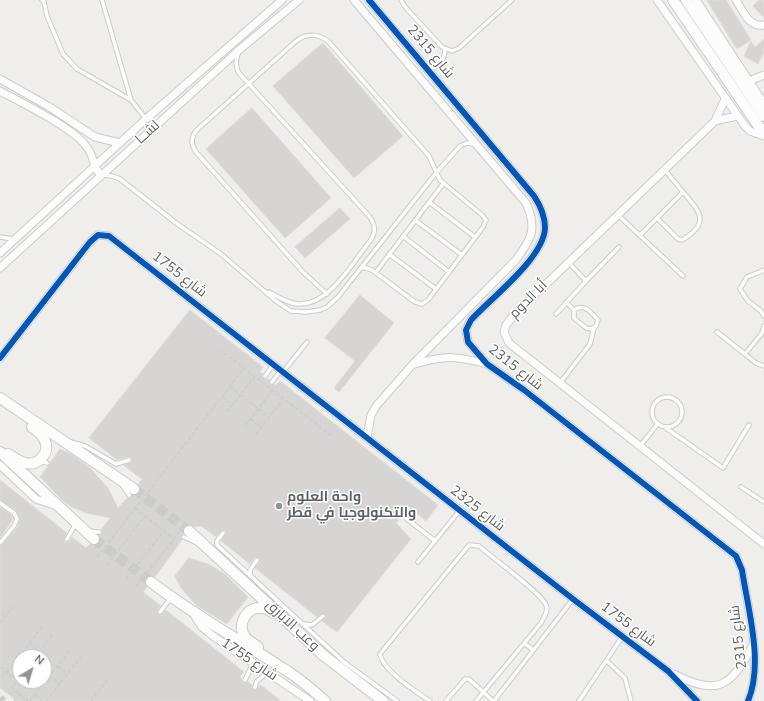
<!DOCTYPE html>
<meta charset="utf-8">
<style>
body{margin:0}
#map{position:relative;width:764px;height:701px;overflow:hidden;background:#efeeea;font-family:"Nunito Sans",sans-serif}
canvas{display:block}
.north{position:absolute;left:12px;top:649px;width:40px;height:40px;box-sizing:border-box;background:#fff;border:1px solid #bfc1c3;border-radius:50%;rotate:38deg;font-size:11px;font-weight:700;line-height:16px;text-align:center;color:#5f6368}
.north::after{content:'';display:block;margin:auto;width:14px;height:18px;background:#919496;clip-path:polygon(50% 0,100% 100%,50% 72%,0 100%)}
</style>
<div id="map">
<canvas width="764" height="701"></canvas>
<div class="north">N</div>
</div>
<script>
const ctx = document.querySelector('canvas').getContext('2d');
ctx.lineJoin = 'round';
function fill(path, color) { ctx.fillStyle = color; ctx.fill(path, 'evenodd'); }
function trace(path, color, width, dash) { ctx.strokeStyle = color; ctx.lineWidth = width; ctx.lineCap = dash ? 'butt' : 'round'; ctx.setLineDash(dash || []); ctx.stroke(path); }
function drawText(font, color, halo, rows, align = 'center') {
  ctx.font = font + ' "Nunito Sans",Cairo,sans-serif'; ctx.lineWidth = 3; ctx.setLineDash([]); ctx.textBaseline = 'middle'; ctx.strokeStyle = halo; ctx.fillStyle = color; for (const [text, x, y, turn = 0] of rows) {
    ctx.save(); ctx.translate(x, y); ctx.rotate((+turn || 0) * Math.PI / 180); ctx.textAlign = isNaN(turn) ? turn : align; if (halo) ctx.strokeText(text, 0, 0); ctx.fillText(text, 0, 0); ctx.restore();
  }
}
const building = new Path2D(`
 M707,0H726L751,40L737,49Z
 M759,0H764V18L753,6Z
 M764,39V52L758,64L744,56L751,41L755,47Z
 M323,43L403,136L354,178L273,86Z
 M252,108L331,198L285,238L206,149Z
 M340,208L350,219L305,258L295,247Z
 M360,295L394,323L339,392L334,388L355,361L325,338Z
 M190,310L263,367L260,372L263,374L262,377L270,380V384L276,385L280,381L438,505L426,521L409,507L396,523L411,539L337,632L322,621L326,617L325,614L322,613L317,617L255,568L260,562L259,558L255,557L250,564L221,541L226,534L225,530L221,531L216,537L201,526L194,527L190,525L184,527L183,534L181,537L182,540L155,577L149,576L146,578L145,584L147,587L143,592L161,606L157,611L158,614L162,615L166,610L244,672L240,676L243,683L248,682L252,685V688L254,690L261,685L281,701H17L0,688V546L17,528L20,519L16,511L0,500V480L67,533L64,539L65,542H69L72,537L86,548L90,544L93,545L98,544L100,540L99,535L102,533L101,530L110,518L86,513L70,506L61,499L40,477L60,449L71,454L90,468L108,488L118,508L127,498H131L132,495L139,493L140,489L138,484L142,479L123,465L131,462V458L128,457L117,460L89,438ZM20,657H44V681H20Z
 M0,507L11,515L13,519L0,538Z
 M189,558L208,564L225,574L248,597L227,624L197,606L181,588L175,576Z`);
fill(building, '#d6d5d3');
trace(building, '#deddd9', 1);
trace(new Path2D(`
 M0,698L4,701`), '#cbcbca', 7, [7, 3.5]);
trace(new Path2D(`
 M134,489L189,531
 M94,539L151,582`), '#cbcbca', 10, [10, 5]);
const lane = new Path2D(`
 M42,0L44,2L47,16L63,54L77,69L131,100L146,119
 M102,0L131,100
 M401,0L406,8L442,47L452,51L459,48L512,0
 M238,53L236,63L238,72L369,216C376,225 376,232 370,241C352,263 329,306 298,304C287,303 278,297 269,292
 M427,69C439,68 445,60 445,49
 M104,175L112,176L120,179L176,223L221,254L276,301L291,311L306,312L320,310L327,307L338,297L436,173L460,146L467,143L474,144
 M429,202L475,237
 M618,215L683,276
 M657,218L678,239L682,240C711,223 700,212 683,192
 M415,220L462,255
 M640,235L683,192L664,169
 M403,236L449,272
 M0,237L13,239
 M389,254L436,289
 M764,270L747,277L740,289L748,301L761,311L764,316
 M376,272L443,184
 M586,281L619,247
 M327,294L303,272L196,152C190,143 191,135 199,128L295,42C306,33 316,33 328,41L429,156L440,180L482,215L486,220L483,227L428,300L422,304L415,302L372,270L366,268H361
 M566,302L574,310V318L586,328L591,329L596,326L598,320C591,312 584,303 574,310
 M556,314L586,281L569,263
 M764,326L762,333L745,354L756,363L764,366
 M717,332L745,354
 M283,372L307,342
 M265,376L273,365
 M272,382L281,370
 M560,383L590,344L594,328
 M652 412a15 15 0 1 1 30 0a15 15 0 1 1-30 0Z
 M666,428L723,468L749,425
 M71,442L85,446L116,464L129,460
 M640,446L657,425
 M40,461L47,463
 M122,485L129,495
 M741,487L764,502
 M0,503L14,513L17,519L14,526L0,543
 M407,519L435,541
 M88,531L99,532
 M223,533L217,541V545L344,662L397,701
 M184,537L197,543
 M67,539L75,525
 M418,562L460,510
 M250,576V570L257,560
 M160,612L170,599
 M302,624L312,625L323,616
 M524,643L533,650
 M607,661L625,678L631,701
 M245,680L253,663
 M255,687L257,681L267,673
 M430,701C416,692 382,670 380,654L469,545L479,546L485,551C497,561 542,594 546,605C549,612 543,618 541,623L476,701
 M446,701L465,679H469L493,701
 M494,701L573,599
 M579,701L622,637`);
const street = new Path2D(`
 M354,0L526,203C538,229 531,240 515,261L413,364L377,405L371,415L367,437
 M369,0L534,196C540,205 545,216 545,228C544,258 491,298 471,320L466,330L468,342L487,364L524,390L736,556L742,570C748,610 764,663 748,701
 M657,0L745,126L750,131L764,136
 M696,0L764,104
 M736,0C743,11 749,28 764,25
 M0,79L48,106L95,137L120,143
 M749,81L764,75
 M0,91C22,103 72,127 86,146C95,156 91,164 101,176
 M725,99L715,121L513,316L506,325L504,332L509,343L764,544
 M715,121L737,116
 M0,253L146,119L282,0
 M0,268L239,50L299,0
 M0,358L90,242L98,235L109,236L573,599L668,671L697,701
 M415,364C446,355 457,356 487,364
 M0,465L36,499L57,506
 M193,613L201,626L213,636L310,701
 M674,674C719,697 731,686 753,645`);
const secondary = new Path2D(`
 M673,0L764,134
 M686,0L764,116
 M0,398L134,489
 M0,452L94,539
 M8,454C14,457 19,462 25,463C38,466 50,454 45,441C43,435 37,431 32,427
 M189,531L323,655L383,701
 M151,582C195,616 243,642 289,672C302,681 314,691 325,701
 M258,647C254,644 249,641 246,638C235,626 247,605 263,608C267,608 270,611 274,613`);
trace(lane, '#cbcccc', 5.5);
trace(street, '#cbcccc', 9);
trace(secondary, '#cacacb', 12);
trace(new Path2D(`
 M219,349L333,437
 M230,387L269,417
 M222,397L233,405
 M227,412L254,377
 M250,419L261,427
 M245,426L272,391
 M256,434L283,400
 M148,492L244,368
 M135,508L174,539
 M0,623L14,605
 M29,643L40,652
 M21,654L25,657
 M35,657L52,635
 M58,666L67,674
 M0,667L17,680
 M7,672L42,627
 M44,672L60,684
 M20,677L12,688L28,701
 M35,695L44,701
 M14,701L20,694
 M30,701L71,649
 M46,701L81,657
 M91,701L108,679`), '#cacfcc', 1.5, [4, 2]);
trace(lane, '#fdfcfc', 3.5);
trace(street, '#fdfcfc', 7);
trace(secondary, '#fdfcfc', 10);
trace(new Path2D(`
 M97,557L148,492
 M107,565L145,516
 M126,579L164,531
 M136,587L187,522`), '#cacfcc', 1.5, [4, 2]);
trace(new Path2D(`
 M369,0L534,196C540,205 545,216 545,228C544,258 491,298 471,320L466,330L468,342L487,364L524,390L736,556L742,570C748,610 764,663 748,701
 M0,358L90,242L98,235L109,236L573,599L668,671L697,701`), '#0057b8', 6);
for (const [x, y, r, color] of [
 [279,506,4,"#919496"]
]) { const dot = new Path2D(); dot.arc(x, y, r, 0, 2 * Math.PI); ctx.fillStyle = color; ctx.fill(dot); trace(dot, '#fff', 1.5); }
drawText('14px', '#5f6368', '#fff', [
 ["شارع 2315",430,52,50],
 ["لشــا",148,133,-42],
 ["شارع 1755",179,275,38],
 ["أبا الدوم",529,300,-45],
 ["شارع 2315",515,368,38],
 ["شارع 2325",477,509,38],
 ["شارع 1755",628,625,37],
 ["وعب الابارق",292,626,43],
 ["شارع 2315",739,637,-97],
 ["شارع 1755",249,660,34]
]);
drawText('bold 14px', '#5f6368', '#fff', [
 ["واحة العلوم",287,498],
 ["والتكنولوجيا في قطر",287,514]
], 'left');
</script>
